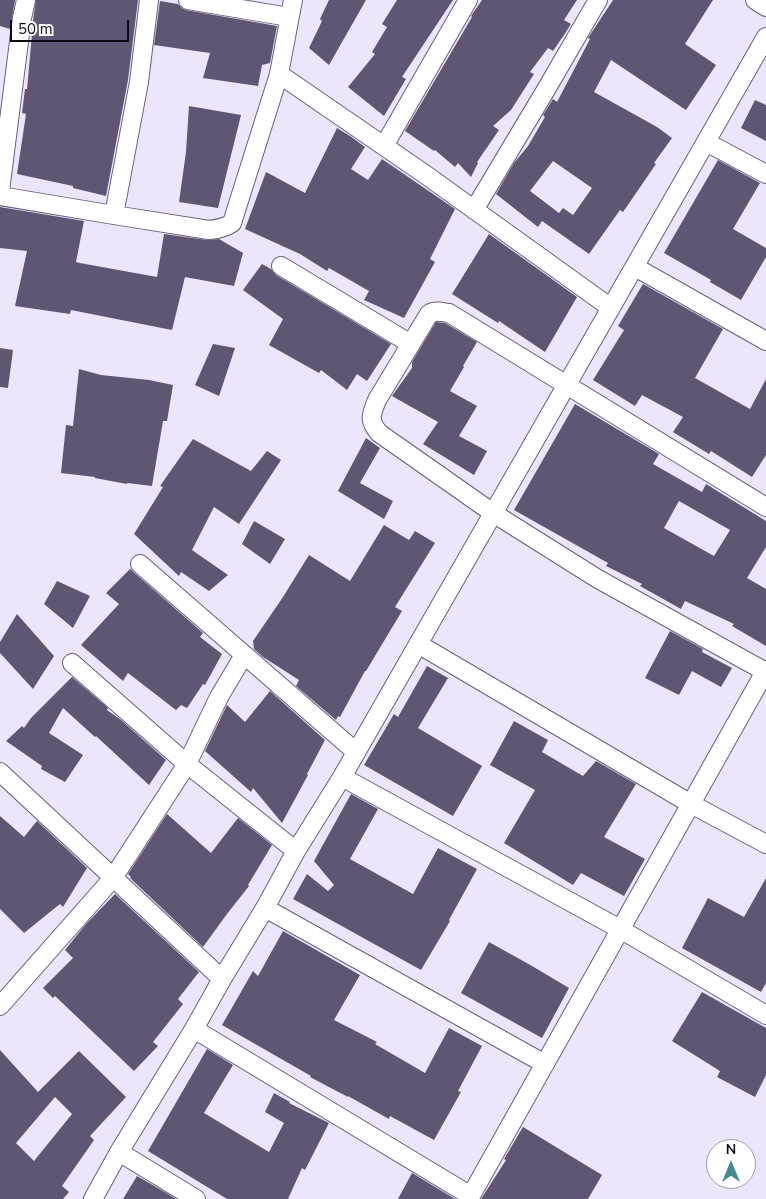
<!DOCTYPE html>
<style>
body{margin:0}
#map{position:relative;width:766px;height:1199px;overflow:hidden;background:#ece5fb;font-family:"Nunito Sans",sans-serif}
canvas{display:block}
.north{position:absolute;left:706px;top:1139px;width:50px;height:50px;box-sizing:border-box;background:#fff;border:1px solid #9f9da2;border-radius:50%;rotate:0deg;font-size:14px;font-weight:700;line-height:20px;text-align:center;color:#0f0b16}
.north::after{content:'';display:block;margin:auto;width:18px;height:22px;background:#448b94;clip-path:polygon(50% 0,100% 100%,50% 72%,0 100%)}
.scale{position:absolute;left:10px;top:20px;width:119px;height:22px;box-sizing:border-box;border:2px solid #0f0b16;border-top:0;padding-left:6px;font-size:15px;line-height:18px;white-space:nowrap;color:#0f0b16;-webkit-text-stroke:4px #fff;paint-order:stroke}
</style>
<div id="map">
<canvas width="766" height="1199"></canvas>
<div class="north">N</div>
<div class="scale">50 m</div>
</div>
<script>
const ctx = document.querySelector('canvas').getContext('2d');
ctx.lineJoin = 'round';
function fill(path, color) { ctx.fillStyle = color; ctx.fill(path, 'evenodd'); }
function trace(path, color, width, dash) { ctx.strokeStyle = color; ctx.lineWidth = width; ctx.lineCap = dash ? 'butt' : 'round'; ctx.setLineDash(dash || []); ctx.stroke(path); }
fill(new Path2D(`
 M0,0H15L10,29L0,26Z
 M36,0H138L128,80L106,196L73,188V186L17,174L26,114L22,113L25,89H27L32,34H31Z
 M329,0H366L329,65L309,48L322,21L320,19Z
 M397,0H453L402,77L406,79L384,116L348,87L375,54L372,52L387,27L382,24Z
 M482,0H577L564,20L571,24L564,35L553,51L548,48L530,72L534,74L511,110L493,126L499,130L477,162L478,163L471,177L458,163L455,167L435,150L434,151L405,131L472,17L471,16Z
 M613,0H713L685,44L716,65L686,110L611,60L594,92L657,127L672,138L654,163L656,164L623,212L620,210L589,254L542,221L538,227L496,194L514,163L528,146L545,117L543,115L553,99L557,102L590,39L588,38ZM553,161L592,188L573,215L563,208L559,213L530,191Z
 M160,1L178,4L182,8L186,10L277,26L270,63L262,65L258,86L203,78L210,53L154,45Z
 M755,100L766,105V141L741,128Z
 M189,106L241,115L218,208L179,202L186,152Z
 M337,128L350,136L365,147L351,169L368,180L382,159L455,209L430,259L435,262L404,318L364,300L369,291L329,268L327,271L300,254L245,229L266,172L305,193Z
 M718,160L760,183L733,229L766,248V257L741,300L710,282L711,280L664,253Z
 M0,207L84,221L76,262L80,263L157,277L164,234L207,240L219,239L243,253L234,286L185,277L172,330L71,310L70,314L15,306L27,251L0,248Z
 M489,234L577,297L545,352L499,321L498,323L452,294Z
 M262,264L271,269L276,275L391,344L367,381L357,374L347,390L321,370L319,373L269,345L283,319L243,290Z
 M643,284L723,329L695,378L750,409L766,379V455L752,477L711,451L709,454L673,432L683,417L642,395L635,406L593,380L624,330L618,326Z
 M436,322L445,323L477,342L463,366L464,367L450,391L477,406L459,436L487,451L474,475L423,444L438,422L392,396L412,368V362Z
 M213,344L235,348L219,396L195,385Z
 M0,348L13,350L8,388L0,387Z
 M79,369L101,375L149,380L173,385L167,421H163L152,486L127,483V484L95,478V477L61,473L66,425L73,426Z
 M575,404L659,454L653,464L702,492L706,484L766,521V547L747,578L766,589V646L732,626L734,624L685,601L681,609L640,586L642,584L606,566L608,563L514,510ZM679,501L730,530L714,556L664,528Z
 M366,438L380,448L360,483L393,501L384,519L338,491Z
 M193,439L251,471L267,451L281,460L239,524L214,507L192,550L228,575L209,591L181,572L179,576L134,534L163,487L160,486Z
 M254,521L285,539L270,564L242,544Z
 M384,525L409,540L415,531L435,543L395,607L402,611L366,671H365L340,717L338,716L336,720L296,686L299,680L263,657L254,649L253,641L283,597L309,555L350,581Z
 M130,569L203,633L200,637L222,654L205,685L203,684L187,708L181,705L176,710L128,673L123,681L81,645L119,604L106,593Z
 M57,581L90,596L73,628L44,604Z
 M17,614L54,656L33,689L0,653V642Z
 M670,631L703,649L702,652L732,668L721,687L692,671L679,695L645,678Z
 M427,666L448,678L418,728L482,766L453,816L364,765L394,714L398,717Z
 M72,677L108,708L107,710L121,720L166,760L149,785L96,736L95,737L63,708L49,733L83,755L65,782L41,769L42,766L6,741L22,726L24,728L31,718Z
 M270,691L325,740L307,774L308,775L282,823L253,788L251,792L205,751L227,705L245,722Z
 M514,721L548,740L542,752L583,776L596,761L636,784L604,837L645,859L624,896L581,873L573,885L504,843L535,790L490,765Z
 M351,794L378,809L350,859L413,894L438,848L477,869L449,920L450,921L421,970L293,899L307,874L328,891L334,885L314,861Z
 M167,814L211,853L238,818L272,845L248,885L249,886L227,914L203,947L130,878L131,877L128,874Z
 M0,816L24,837L37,821L87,868L63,907L60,904L24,933L0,909Z
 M766,878V983L761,992L682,948L708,898L744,917Z
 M115,894L199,972L178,999L183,1004L153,1042L158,1046L134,1071L55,996L53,998L43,988L73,958L65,950L86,924Z
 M283,931L360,975L334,1020L377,1042L375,1044L425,1073L449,1028L482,1046L458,1091L461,1092L434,1140L390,1116L389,1119L348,1096V1097L310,1077L311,1076L222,1025L253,971L258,976Z
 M489,942L532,966L569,988L542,1038L461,993Z
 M702,992L766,1028V1075L755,1097L717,1077L720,1071L672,1041Z
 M207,1049L233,1065L204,1113L269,1152L284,1123L265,1112L274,1093L290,1102L289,1103L329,1123L305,1170L302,1168L288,1199H227L148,1151Z
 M0,1050L38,1092L79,1051L126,1097L90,1136L94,1140L62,1186L69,1192L63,1199H0ZM55,1097L72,1114L34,1161L16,1143Z
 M523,1127L602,1175L588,1199H481L506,1160L504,1159Z
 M412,1173L455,1199H398Z
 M137,1176L168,1194L176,1199H123Z`), '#605674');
const minor = new Path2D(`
 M188,0L289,17
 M755,0L766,7
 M279,74L426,175L611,308
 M706,142L766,174
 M384,146L468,0
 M0,191L22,18L26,0
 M0,196L114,215L209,230C217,229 225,228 232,223L279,74L293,0
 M474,210L547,88L598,0
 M114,215L139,82L149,0
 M281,266L411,344
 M635,267L766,341
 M766,507L449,313C442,312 435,310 429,314L377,400C371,415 368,420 379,433L493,513L598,579L766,672
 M140,564L356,752
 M418,644L691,804L766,844
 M72,663L187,764L296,851
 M0,772L222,979
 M342,777L620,929L766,1015
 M265,908L545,1064
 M0,1006L113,878L187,764L219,697L244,655
 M194,1029L471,1196
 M119,1152L196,1199
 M93,1199L119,1152L194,1029L222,979L265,908L296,851L342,777L766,37
 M469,1199L766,670`);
trace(minor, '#695f7d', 20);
trace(minor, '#fff', 18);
</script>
